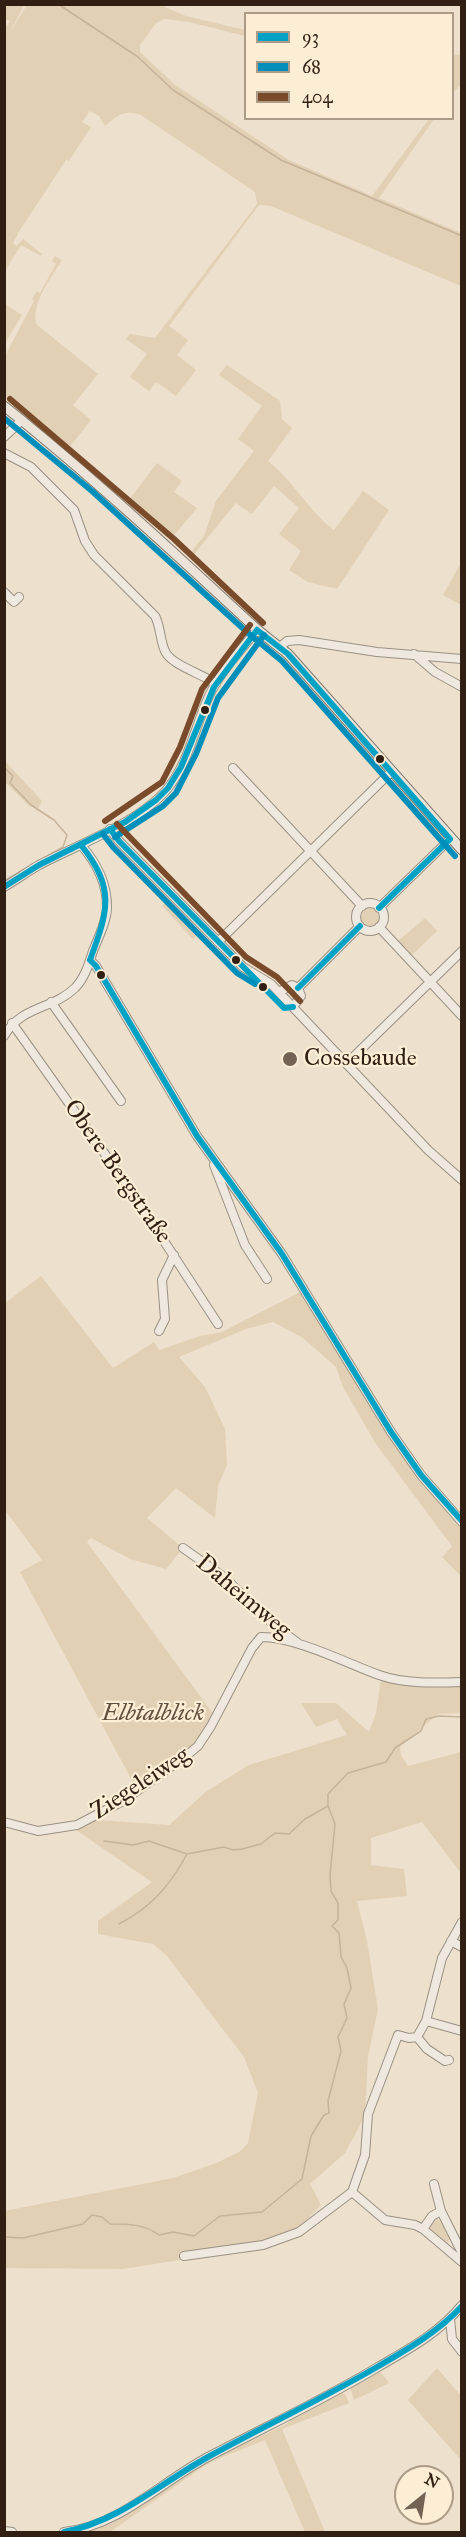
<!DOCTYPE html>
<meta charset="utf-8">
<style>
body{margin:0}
#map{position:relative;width:466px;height:2537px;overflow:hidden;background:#ede0cc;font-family:"IM FELL Great Primer",serif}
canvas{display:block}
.frame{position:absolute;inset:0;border:6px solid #311f13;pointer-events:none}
.legend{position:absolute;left:244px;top:12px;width:210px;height:108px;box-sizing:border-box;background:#fcedd5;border:2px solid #ab9b87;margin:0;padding:8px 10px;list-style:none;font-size:18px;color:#311f13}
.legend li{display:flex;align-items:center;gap:12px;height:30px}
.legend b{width:30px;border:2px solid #ab9b87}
.north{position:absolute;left:394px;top:2465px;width:60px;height:60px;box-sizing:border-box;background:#fcedd5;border:2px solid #ab9b87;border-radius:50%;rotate:30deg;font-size:16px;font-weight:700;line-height:24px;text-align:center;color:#311f13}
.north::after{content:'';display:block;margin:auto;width:21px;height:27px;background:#736354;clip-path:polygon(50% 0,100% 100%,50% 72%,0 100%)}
</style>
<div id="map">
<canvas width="466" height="2537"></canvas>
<div class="frame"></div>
<ul class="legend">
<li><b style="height:8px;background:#02a2c5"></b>93</li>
<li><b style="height:8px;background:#008fba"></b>68</li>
<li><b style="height:8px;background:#7a4b2a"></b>404</li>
</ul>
<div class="north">N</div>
</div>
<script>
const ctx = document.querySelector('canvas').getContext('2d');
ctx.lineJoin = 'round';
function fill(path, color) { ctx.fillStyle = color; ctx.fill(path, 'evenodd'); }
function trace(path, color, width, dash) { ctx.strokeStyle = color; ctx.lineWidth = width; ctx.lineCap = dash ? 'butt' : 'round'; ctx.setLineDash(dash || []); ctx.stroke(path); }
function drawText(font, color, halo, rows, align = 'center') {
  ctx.font = font + ' "IM FELL Great Primer",serif'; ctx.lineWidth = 4.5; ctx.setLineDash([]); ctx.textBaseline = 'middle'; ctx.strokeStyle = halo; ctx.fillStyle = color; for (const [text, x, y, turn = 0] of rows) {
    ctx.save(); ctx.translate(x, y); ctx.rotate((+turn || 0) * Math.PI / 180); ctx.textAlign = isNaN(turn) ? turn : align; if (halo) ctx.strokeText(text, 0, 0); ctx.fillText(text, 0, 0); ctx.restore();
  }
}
fill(new Path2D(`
 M27,5H160L186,16L245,30V36L189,22L165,19L156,23L140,45V52L175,85L289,160L372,196L429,119H434L379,198L461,233V286L271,206L259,205L169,326L188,340L177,355L196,370L176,396L156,382L149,391L130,377L147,354L126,339L130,334L155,338L255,207L257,204L255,192L141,115C124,109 118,115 105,126L99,116L90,111L82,122L91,127L69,161L66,160L18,233L16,232L18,234L13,243L17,246L23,239L42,254L41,256L21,245L5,271L4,30L10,21L5,19V5H24L10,32Z
 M453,54L461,55L462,83L453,93Z
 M55,256L62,260C50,280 32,301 36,324L98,374L73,405L91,420L68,449L5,396V356L34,301L32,299L37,291L40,293L56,264L52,261Z
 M5,304L22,315L5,343Z
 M227,365L280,401L282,419L292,428L268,461C293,480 309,512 334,530L363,491L389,510L337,589L308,582L289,570L301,551L279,534L299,508L274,486L252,514L236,503L191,558L175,543L177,540L191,552L204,536L216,501L254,451L238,439L262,406L219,375Z
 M157,463L182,481L174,492L197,508L171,539L132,505L133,503L129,500Z
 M461,563V605L443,595Z
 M4,760L42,801L38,809L29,806L5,782Z
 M167,900L200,932L193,939L162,906Z
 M361 917a9 9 0 1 1 18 0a9 9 0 1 1-18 0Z
 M425,918L437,931L412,955L398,941Z
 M41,1276L113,1368L154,1342L159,1350L200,1336L222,1332L304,1290L391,1432L461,1523V1576L442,1557L452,1546L376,1444L343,1387L336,1367L303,1338L273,1322L246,1329L179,1357L205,1387L225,1429L227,1465L218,1486L215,1518L176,1488L147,1518L183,1548L166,1569L130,1559L91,1538L87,1542L214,1715L196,1745L136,1788L20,1572L42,1560L5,1510V1303Z
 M381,1679L403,1685L461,1684V1713L438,1714L400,1747L401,1755L408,1766L461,1752V1869L460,1872L422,1822L371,1838V1865L404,1869L407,1896L357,1901L367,1941L378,2009L368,2056L365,2116L345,2153L310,2184L321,2205L300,2227L224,2253L123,2269L5,2268L4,2211L173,2178L214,2164L239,2152L248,2143L258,2093L244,2057L167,1956L153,1944L98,1934V1921L152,1882L76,1830L97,1820L169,1825L207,1791L249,1765L347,1735L337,1719L316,1727L301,1703H336L369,1732L376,1713Z
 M436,2218L444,2224L453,2242L450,2239L447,2242L453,2249L456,2246L461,2259L429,2230L430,2221Z
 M437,2368L461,2396V2460L408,2400Z
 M379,2370L389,2383L354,2400L350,2387Z
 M340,2392L345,2394L349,2403L282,2429L325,2532H305L265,2440L213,2461L197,2471L113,2530L108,2532H82L117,2519L211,2459L287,2424L292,2418Z`), '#e1d0b4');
trace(new Path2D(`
 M58,4L138,57L173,90L281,160L462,236
 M4,767L13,776L10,783L31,805L54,820L67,835L63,847L4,881
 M104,1841L133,1845L149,1841L187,1854
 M119,1924C150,1908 170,1886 187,1854L224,1847L233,1850L242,1849L261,1844L275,1833L289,1834L305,1819L328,1806
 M4,2237L23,2238L83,2224L92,2215L102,2217L110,2224C127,2224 145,2224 159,2235L173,2232L194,2236L220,2216L262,2212L302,2179L311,2136L324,2115L329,2113L328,2101L341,2051L338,2037L347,2018L344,2004L351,1988L347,1968L341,1957L339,1933L332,1926L338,1920V1903L331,1891L330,1875L335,1824L328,1806V1794L348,1773L386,1762L395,1748L421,1731L426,1719L439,1716L462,1717`), '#c6b39a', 1.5);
const minor = new Path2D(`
 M4,437L22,420
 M4,453L31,467L74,510L85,541L94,555L155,616C161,627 160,643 166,653C174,666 203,674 216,684
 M4,592L14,602L19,597
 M280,647L287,641L299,640L377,652L462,659
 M414,654L435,672L462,687
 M233,768L362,906
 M110,829L119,841L243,967L271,984L428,1150L462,1180
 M4,887C16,880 27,872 39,865C77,845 141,822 168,788C189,762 195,726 209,696C220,672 241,650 257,630
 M356 917a14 14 0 1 1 28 0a14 14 0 1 1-28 0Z
 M379,908L450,839
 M379,927L462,1016
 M218,942L392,771
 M90,960L96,966L197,1136L282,1254L391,1432L421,1475L462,1522
 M298,988L360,926
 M279,992L292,985L298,988
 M51,1002L121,1101
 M293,1007L301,996L298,988
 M12,1023L134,1195L218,1324
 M4,1036C22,1005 52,1010 75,988C85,978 89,963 93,951C98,938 107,921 107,907C107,884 96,862 81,845
 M347,1063L462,951
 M214,1165L245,1245L267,1279
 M159,1331L165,1319L162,1280L174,1255
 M183,1548L224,1577L276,1627L298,1643
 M4,1822L38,1831L77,1825L123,1801L186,1756L198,1746L211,1726L252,1648L261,1637C296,1637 346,1663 379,1675C405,1684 434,1683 462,1682
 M451,1941L462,1947
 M426,2021L462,2031
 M449,2060L445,2061L427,2049L417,2037L426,2021L442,1958L462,1922
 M434,2184L441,2211L462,2253
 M352,2192L385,2220L415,2225L423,2229L462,2262
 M423,2229L432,2216L441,2211
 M184,2256L263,2245L299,2232L352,2192L365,2155L368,2114L398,2035L409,2038L417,2037
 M450,2319L452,2339L462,2352
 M4,2531L12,2532
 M64,2532C119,2526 161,2482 208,2457C265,2427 323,2400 378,2367C409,2349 439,2333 462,2305`);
const major = new Path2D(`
 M4,406C89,474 169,548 249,622C261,634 275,643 288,654L462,850`);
trace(minor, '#9a9184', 10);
trace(major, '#80776c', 11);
trace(minor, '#efe8df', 8);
trace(major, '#ece4d9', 9);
trace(new Path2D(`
 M257,630L288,654L450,839
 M110,829L119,841L284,1008L293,1007
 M81,845C116,889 108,911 90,960
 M4,887L39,865L125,822L156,800L168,788L181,767L214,687L257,630
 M379,908L450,839
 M90,960L96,966L197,1136L282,1254L391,1432L421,1475L462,1521
 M298,988L360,926
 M64,2532C120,2521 159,2484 208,2457C264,2426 322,2399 377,2367C408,2349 438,2332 462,2306`), '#02a2c5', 6);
trace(new Path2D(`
 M4,418L92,491L248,633L282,661L455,856
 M103,834L113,847L237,973L255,984
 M115,837L163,806L176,793L196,754L218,698L264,635`), '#008fba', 6);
trace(new Path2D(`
 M10,399L174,539L263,623
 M105,821L162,782L180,747L202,689L250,625
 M117,824L246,957L277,977L300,1001`), '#7a4b2a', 6);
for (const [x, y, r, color] of [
 [205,710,5,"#311f13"],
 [380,759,5,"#311f13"],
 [236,960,5,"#311f13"],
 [101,975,5,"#311f13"],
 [263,987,5,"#311f13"],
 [290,1059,8,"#736354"]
]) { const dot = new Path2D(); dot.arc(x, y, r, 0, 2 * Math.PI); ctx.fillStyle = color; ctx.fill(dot); trace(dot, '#fcedd5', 2); }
drawText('24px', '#311f13', '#fcedd5', [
 ["Cossebaude",304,1059]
], 'left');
drawText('24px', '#311f13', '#fcedd5', [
 ["Obere Bergstraße",117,1172,55],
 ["Daheimweg",243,1597,40],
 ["Ziegeleiweg",141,1784,-33]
]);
drawText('italic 24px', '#63503e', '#fcedd5', [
 ["Elbtalblick",153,1714]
]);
</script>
